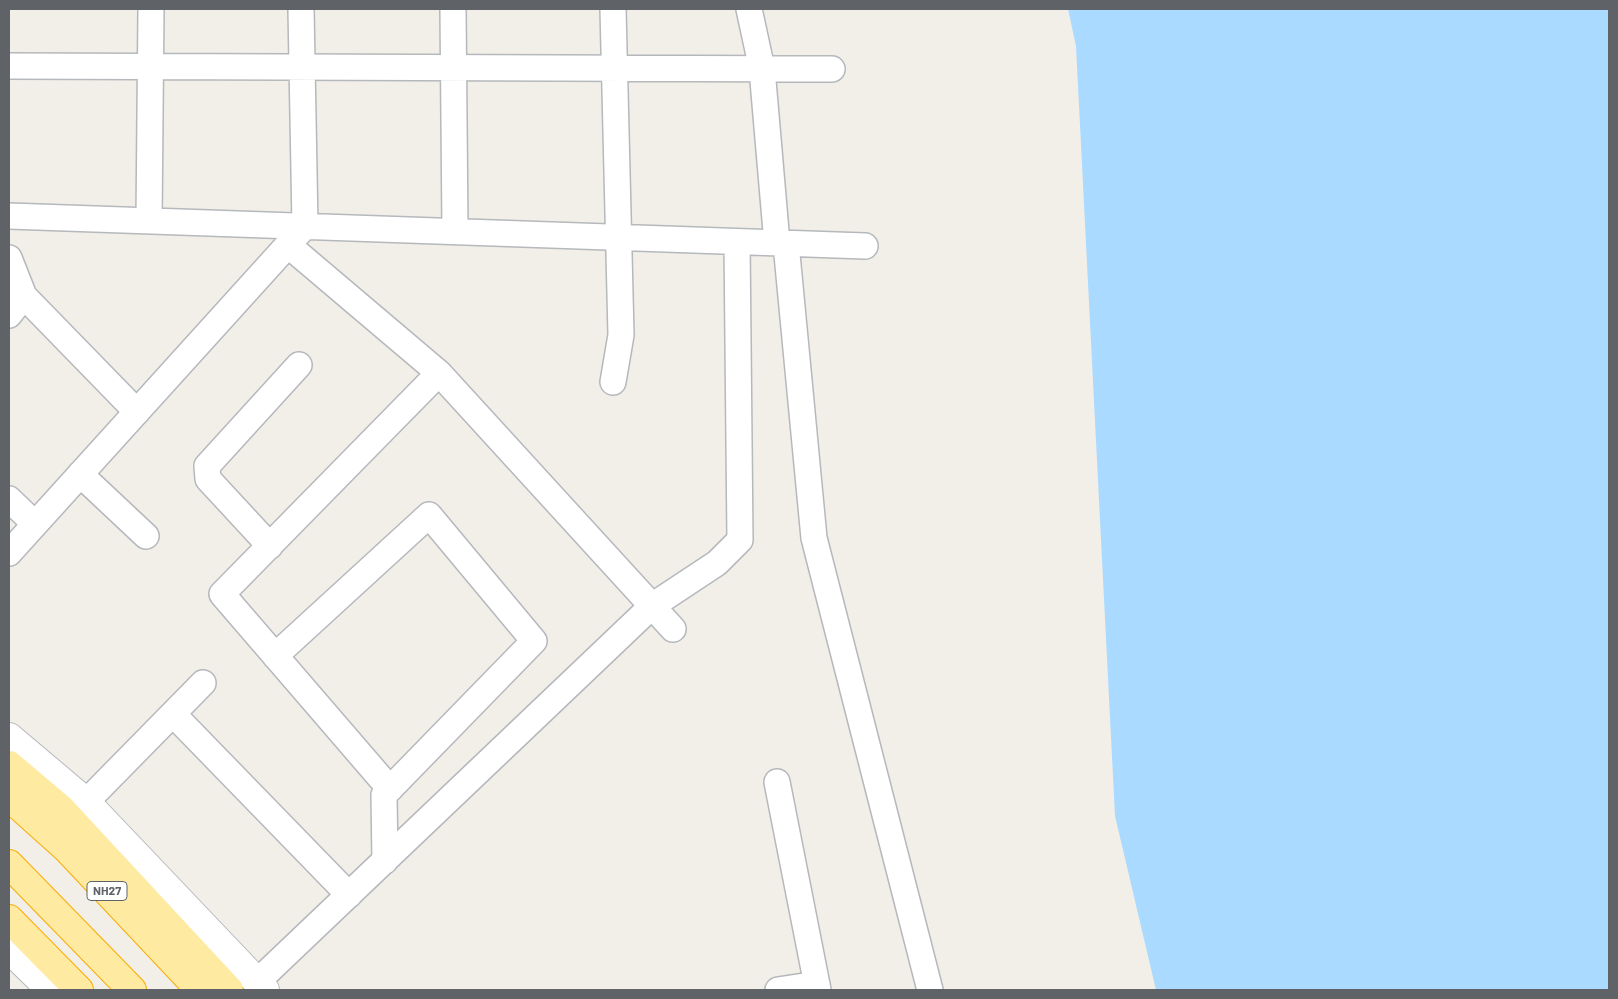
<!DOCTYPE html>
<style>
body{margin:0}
#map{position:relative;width:1618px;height:999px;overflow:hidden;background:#f1efe8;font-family:Barlow,sans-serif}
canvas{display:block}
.frame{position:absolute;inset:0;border:10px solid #5f6368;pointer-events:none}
</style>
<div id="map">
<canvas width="1618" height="999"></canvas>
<div class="frame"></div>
</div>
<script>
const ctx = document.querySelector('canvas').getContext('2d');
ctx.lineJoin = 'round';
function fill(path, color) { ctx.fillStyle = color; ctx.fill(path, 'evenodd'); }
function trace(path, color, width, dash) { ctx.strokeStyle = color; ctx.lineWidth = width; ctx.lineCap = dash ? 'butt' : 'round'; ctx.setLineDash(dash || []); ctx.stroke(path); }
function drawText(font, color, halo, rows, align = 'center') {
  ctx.font = font + ' Barlow,sans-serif'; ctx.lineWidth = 4; ctx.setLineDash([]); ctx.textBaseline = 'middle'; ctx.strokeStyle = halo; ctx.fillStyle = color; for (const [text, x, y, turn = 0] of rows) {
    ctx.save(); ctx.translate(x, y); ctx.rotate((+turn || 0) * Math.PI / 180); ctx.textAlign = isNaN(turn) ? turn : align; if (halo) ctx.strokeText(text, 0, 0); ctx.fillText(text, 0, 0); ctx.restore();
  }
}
fill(new Path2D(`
 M1068,9H1609V990H1156L1115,816L1076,46Z`), '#aadaff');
const minor = new Path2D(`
 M453,9L455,231
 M613,9L621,335L613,382
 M749,9L762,69L777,243
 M9,66L832,69
 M9,216L865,246
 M149,221L151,9
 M786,244L814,538L930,990
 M288,245L439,373L673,629
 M9,258L24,296L137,412
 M9,315L24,296
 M80,474L146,536
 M9,499L35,524
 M270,546L208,479L207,466L299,365
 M9,553L305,226L301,9
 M275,656L429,515L534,641L384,795L385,861
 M173,714L349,895
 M777,782L818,990
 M390,789L222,594L439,373
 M86,802L203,683
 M257,982L652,606L717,563L740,540L737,242
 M778,990L817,984`);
const tertiary = new Path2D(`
 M9,737L86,802L265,990
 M9,949L51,990`);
const trunk = new Path2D(`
 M9,765L61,809L229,990
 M9,797L66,848L200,990
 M9,864L132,990
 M9,919L79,990`);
trace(minor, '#b5b8bc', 28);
trace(tertiary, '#b5b8bc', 30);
trace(trunk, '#f9ab00', 30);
trace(minor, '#fff', 25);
trace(tertiary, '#fff', 28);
trace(trunk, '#feeaa1', 28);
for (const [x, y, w] of [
 [107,891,40]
]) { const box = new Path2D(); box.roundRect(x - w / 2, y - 9.5, w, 19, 4); ctx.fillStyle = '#fff'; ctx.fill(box); trace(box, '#5f6368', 1); }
drawText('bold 12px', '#5f6368', null, [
 ["NH27",107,891]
]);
</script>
